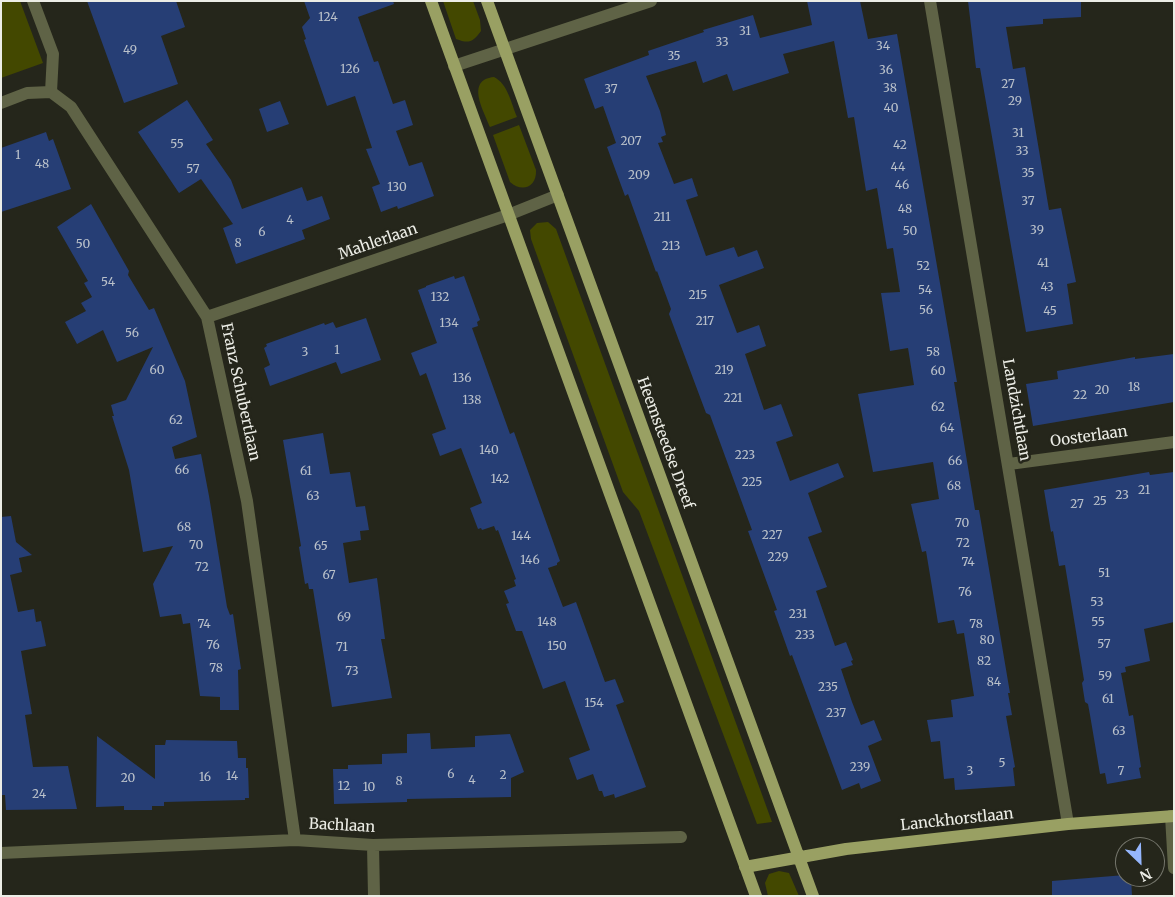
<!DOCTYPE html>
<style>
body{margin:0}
#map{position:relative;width:1175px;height:897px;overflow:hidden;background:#25261b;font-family:Merriweather,serif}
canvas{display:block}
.frame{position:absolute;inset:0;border:2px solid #ecede6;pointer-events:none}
.north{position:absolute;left:1115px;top:837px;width:50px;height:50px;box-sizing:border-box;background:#25261b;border:1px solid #75766c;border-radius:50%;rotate:156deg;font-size:14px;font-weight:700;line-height:20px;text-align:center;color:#ecede6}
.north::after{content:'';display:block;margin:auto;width:18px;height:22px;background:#95b6fd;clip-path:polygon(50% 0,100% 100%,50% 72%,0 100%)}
</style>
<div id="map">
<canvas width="1175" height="897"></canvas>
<div class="frame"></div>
<div class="north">N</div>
</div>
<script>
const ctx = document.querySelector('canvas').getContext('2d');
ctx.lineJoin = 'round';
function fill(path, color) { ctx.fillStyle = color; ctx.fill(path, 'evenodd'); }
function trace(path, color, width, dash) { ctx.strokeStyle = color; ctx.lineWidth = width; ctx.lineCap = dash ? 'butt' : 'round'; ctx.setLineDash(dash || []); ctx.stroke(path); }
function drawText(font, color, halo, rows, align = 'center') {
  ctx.font = font + ' Merriweather,serif'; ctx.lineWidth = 5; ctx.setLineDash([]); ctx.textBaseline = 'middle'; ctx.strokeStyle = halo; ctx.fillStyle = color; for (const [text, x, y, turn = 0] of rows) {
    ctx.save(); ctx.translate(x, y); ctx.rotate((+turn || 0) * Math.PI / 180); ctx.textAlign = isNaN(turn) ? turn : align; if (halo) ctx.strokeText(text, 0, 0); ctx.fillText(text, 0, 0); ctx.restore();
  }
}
fill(new Path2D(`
 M1,1H20L43,63L1,78Z
 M443,1H473L480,20L481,31C473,42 469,44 456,39Z
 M494,77C508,84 511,103 517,117L490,127C484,111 465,80 494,77Z
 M519,125L536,170C537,187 522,193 510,182L493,135Z
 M548,222L556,229L772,822L757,824L639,511L623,492L531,239L530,230L537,223Z
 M779,871L789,873L799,896H768L765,883L769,874Z`), '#434800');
fill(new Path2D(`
 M87,1H176L185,27L161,36L178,84L124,103Z
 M304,1H393L394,4L358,17L374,62L378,61L393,104L405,100L413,125L396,131L409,166L422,162L434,196L398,209L397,206L381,212L372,187L380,184L366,149L372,148L355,96L327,106L304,40L306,39L302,27L310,18Z
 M807,1H860L868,39L897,34L957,382H954L975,510H979L1010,693H1008L1012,715L1006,716L1015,767L1013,768L1015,786L955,790L954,778L944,779L940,741L931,742L927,720L953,717L951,700L974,696L964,633L957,634L954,620L938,623L926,551L922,552L911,504L939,499L933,462L873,472L858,394L914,385L908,348L890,351L881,293L900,292L893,248L887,249L877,188L866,191L854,117L848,118L834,41L783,54L789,73L733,91L727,74L703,83L696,61L646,76L660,111L666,135L661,137L663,142L658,143L674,184L692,178L698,196L686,200L706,256L734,247L738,257L757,250L764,268L719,285L737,333L759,325L766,346L745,354L764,410L781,404L793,436L776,442L790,481L838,463L844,477L808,493L822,532L808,537L827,587L816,591L835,646L846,642L853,660L851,661L853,665L841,669L852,702L861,725L874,720L882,740L868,746L881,781L861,789L859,783L842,790L792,655L790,656L774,611L777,610L748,531L752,530L710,415L706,413L669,314L671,309L657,271L656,272L628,194L625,196L607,147L616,143L603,106L595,109L584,79L649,55L648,51L704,32L703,30L753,15L760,38L812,25Z
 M968,1H1081V17L1043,19V24L1006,27L1013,69L1025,67L1049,210L1061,208L1076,282L1067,284L1073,324L1026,332L980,68H976Z
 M187,100L213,140L206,144L231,180L242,209L302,187L307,201L322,196L330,219L302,230L305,239L236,264L223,228L233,224L201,179L179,193L138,132Z
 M280,101L289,124L267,132L259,109Z
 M46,132L49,141L53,139L71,189L1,212V148Z
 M91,204L129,271L128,275L149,310L154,308L185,381L197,437L172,447L175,459L201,454L209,496L227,607L230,615L233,614L241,669L238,670L239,710H220V697L200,696L190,623L183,624L181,614L160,617L153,584L173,546L143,552L129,470L112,416H114L111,405L126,400L153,347L117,362L103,330L77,344L65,322L86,311L81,303L92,297L84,283L88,281L57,227Z
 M454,276L455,279L464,276L480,320L477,322L478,326L472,328L510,434L514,432L560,561L557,563V565L548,568L563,607L576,602L605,682L615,679L624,702L616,705L646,787L615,798L614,794L604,797L602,791H599L593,774L577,780L569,758L590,750L565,681L543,689L522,631H516L506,604L509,603L504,591L516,586L514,580L516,579L498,530L496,531L494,526L482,530L481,528L478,529L470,508L482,503L461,448L440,456L432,434L446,429L426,373L420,376L411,353L437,343L418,290L426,287V286Z
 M366,318L381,360L341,374L336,362L270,386L264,368L270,365L264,348L267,346L266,344L324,323L325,325L333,322L336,328Z
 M1174,354V402L1033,426L1026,384L1058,379L1057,371L1135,357V359Z
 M323,433L330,474L350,472L356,507L365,506L369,530L360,531L361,540L343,543L349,583L377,578L385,639H381L392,698L332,707L313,589H309L308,583L305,584L299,547L301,546L283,440Z
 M1149,472L1150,475L1174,472V622L1144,629L1150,661L1125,667L1126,672L1121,673L1129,716L1133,715L1141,767L1139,768L1141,778L1107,784L1105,773L1100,774L1090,715L1088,704L1085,702L1082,683L1084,680L1065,565L1059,566L1053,531L1051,532L1044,490Z
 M11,516L16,542L32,555L19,558L22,572L10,575L18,612L34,609L36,622L41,621L46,646L21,651L32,714L25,715L33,767L68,766L77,809L6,810L5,795H1V517Z
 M430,733L431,749L475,747V736L510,734L524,772L511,778V797L407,799V802L334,804L333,769H348V765L382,764V754L407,753V734Z
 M97,736L155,779V745H165L166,740L237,741L238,758H246V768H248L249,798H245V800L164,802V806H152V810H124V806L96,807Z
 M1125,875V877H1131L1132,896H1052V881Z`), '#263e75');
trace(new Path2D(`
 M33,1L53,54L51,92
 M930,1L1068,824
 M454,66L651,1
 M51,92L71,107L207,317L247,501L295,840
 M1,103L27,93L51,92
 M207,317L508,215L558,195
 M1009,464L1174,442
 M1171,816L1174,868
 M373,845L374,896
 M1,853L295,840L373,845L681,837`), '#5f6346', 12);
trace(new Path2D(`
 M431,1L756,896
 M487,1L813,896
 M745,867L846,849L1068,824L1174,816`), '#99a063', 12);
drawText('12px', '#bac1ca', null, [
 ["124",328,18],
 ["31",745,32],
 ["33",722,43],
 ["34",883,47],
 ["49",130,51],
 ["35",674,57],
 ["126",350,70],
 ["36",886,71],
 ["27",1008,85],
 ["38",890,89],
 ["37",611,90],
 ["29",1015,102],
 ["40",891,109],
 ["31",1018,134],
 ["207",631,142],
 ["55",177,145],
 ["42",900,146],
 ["33",1022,152],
 ["1",18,156],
 ["48",42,165],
 ["44",898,168],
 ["57",193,170],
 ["35",1028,174],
 ["209",639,176],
 ["46",902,186],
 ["130",397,188],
 ["37",1028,202],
 ["48",905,210],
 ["211",662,218],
 ["4",290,221],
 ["39",1037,231],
 ["50",910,232],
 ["6",262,233],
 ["8",238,244],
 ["50",83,245],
 ["213",671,247],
 ["41",1043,264],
 ["52",923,267],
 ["54",108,283],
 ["43",1047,288],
 ["54",925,291],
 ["215",698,296],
 ["132",440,298],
 ["56",926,311],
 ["45",1050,312],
 ["217",705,322],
 ["134",449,324],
 ["56",132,334],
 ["1",337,351],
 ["3",305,353],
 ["58",933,353],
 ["60",157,371],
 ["219",724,371],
 ["60",938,372],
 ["136",462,379],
 ["18",1134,388],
 ["20",1102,391],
 ["22",1080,396],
 ["221",733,399],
 ["138",472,401],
 ["62",938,408],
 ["62",176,421],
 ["64",947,429],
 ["140",489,451],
 ["223",745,456],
 ["66",955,462],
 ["66",182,471],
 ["61",306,472],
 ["142",500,480],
 ["225",752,483],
 ["68",954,487],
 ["21",1144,491],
 ["23",1122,496],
 ["63",313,497],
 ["25",1100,502],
 ["27",1077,505],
 ["70",962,524],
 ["68",184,528],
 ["227",772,536],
 ["144",521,537],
 ["72",963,544],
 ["70",196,546],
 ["65",321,547],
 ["229",778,558],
 ["146",530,561],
 ["74",968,563],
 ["72",202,568],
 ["51",1104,574],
 ["67",329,576],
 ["76",965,593],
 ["53",1097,603],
 ["231",798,615],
 ["69",344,618],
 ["148",547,623],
 ["55",1098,623],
 ["74",204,625],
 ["78",976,625],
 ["233",805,636],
 ["80",987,641],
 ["57",1104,645],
 ["76",213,646],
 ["150",557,647],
 ["71",342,648],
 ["82",984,662],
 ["78",216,669],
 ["73",352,672],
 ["59",1105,677],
 ["84",994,683],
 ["235",828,688],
 ["61",1108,700],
 ["154",594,704],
 ["237",836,714],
 ["63",1119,732],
 ["5",1002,764],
 ["239",860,768],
 ["3",970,772],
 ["7",1121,772],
 ["6",451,775],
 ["2",503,776],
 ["14",232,777],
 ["16",205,778],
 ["20",128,779],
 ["4",472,781],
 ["8",399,782],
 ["12",344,787],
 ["10",369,788],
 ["24",39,795]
]);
drawText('15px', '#ecede6', '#25261b', [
 ["Mahlerlaan",378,242,-19],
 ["Franz Schubertlaan",240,392,78],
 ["Landzichtlaan",1016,410,80],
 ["Oosterlaan",1089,437,-8],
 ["Heemsteedse Dreef",665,443,70],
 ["Lanckhorstlaan",957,820,-6],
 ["Bachlaan",342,826,3]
]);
</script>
